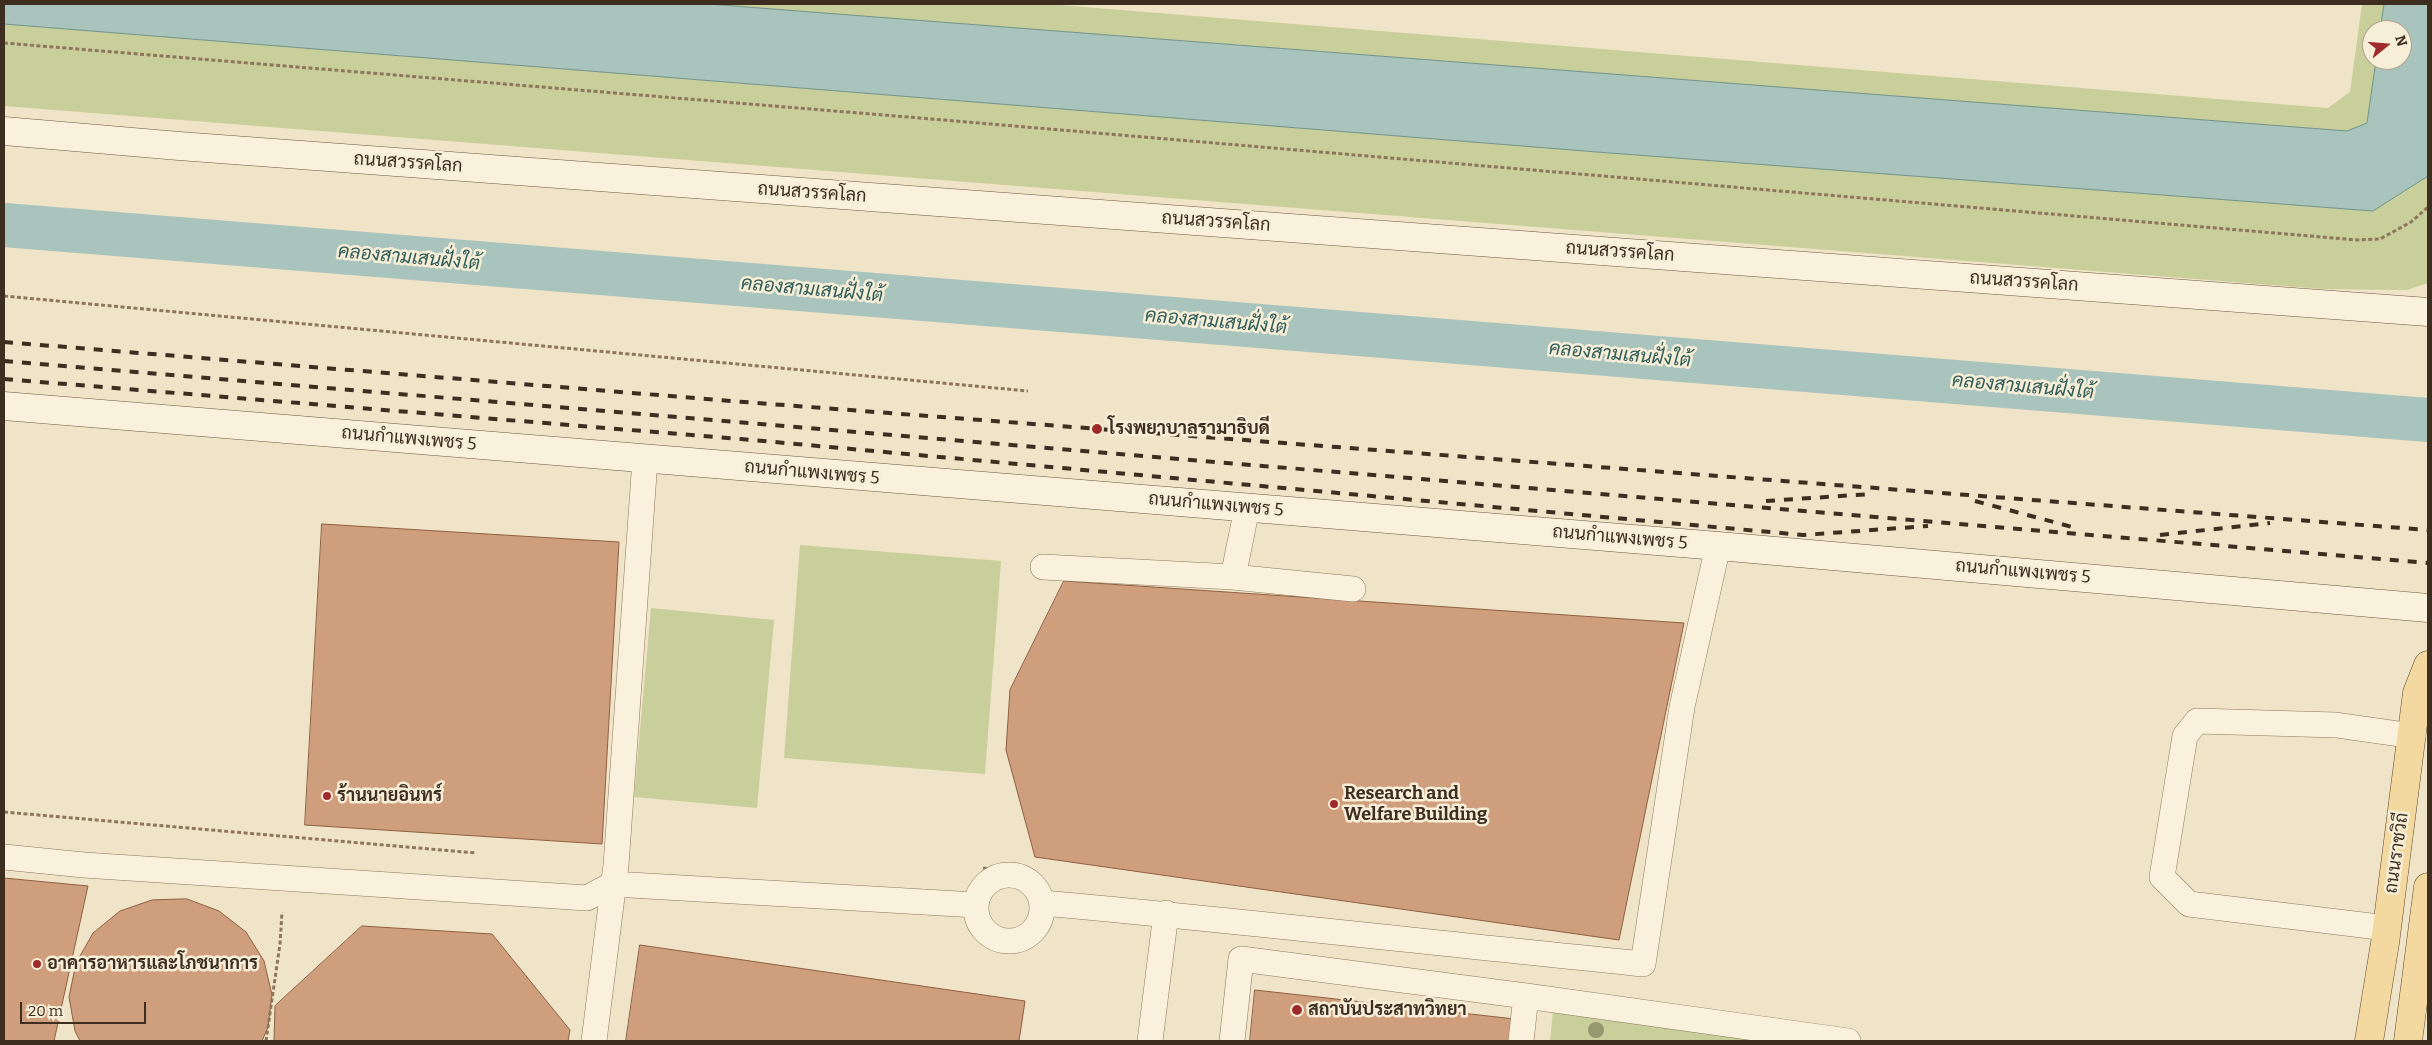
<!DOCTYPE html>
<meta charset="utf-8">
<style>
body{margin:0}
#map{position:relative;width:2432px;height:1045px;overflow:hidden;background:#f0e4c8;font-family:Bitter,serif}
canvas{display:block}
.frame{position:absolute;inset:0;border:5px solid #3d2e20;pointer-events:none}
.north{position:absolute;left:2362px;top:20px;width:50px;height:50px;box-sizing:border-box;background:#f7eed8;border:1px solid #ada18e;border-radius:50%;rotate:73deg;font-size:14px;font-weight:700;line-height:20px;text-align:center;color:#3d2e20}
.north::after{content:'';display:block;margin:auto;width:18px;height:22px;background:#9e2a2b;clip-path:polygon(50% 0,100% 100%,50% 72%,0 100%)}
.scale{position:absolute;left:20px;top:1002px;width:126px;height:22px;box-sizing:border-box;border:2px solid #3d2e20;border-top:0;padding-left:6px;font-size:15px;line-height:18px;white-space:nowrap;color:#3d2e20;-webkit-text-stroke:4px #f7eed8;paint-order:stroke}
</style>
<div id="map">
<canvas width="2432" height="1045"></canvas>
<div class="frame"></div>
<div class="north">N</div>
<div class="scale">20 m</div>
</div>
<script>
const ctx = document.querySelector('canvas').getContext('2d');
ctx.lineJoin = 'round';
function fill(path, color) { ctx.fillStyle = color; ctx.fill(path, 'evenodd'); }
function trace(path, color, width, dash) { ctx.strokeStyle = color; ctx.lineWidth = width; ctx.lineCap = dash ? 'butt' : 'round'; ctx.setLineDash(dash || []); ctx.stroke(path); }
function drawText(font, color, halo, rows, align = 'center') {
  ctx.font = font + ' Bitter,Sarabun,serif'; ctx.lineWidth = 5; ctx.setLineDash([]); ctx.textBaseline = 'middle'; ctx.strokeStyle = halo; ctx.fillStyle = color; for (const [text, x, y, turn = 0] of rows) {
    ctx.save(); ctx.translate(x, y); ctx.rotate((+turn || 0) * Math.PI / 180); ctx.textAlign = isNaN(turn) ? turn : align; if (halo) ctx.strokeText(text, 0, 0); ctx.fillText(text, 0, 0); ctx.restore();
  }
}
fill(new Path2D(`
 M708,4H1048L2328,108L2350,92L2362,4H2384L2380,30H2372V60H2376L2367,123L2347,131Z
 M4,24L1597,152L2373,211L2428,176V283L2407,290L2322,289L4,106Z
 M800,545L1001,561L985,774L784,758Z
 M651,608L774,620L757,808L634,797Z
 M1555,991L1758,1041H1550Z`), '#c9cf9b');
const water = new Path2D(`
 M4,4H708L2347,131L2367,123L2376,60H2402V30H2380L2384,4H2428V176L2373,211L1597,152L4,24Z`);
fill(water, '#a9c4bc');
trace(water, '#6f938a', 1);
trace(new Path2D(`
 M4,225L2428,420`), '#a9c4bc', 44);
const building = new Path2D(`
 M322,524L619,542L602,844L305,825Z
 M1064,581L1684,623L1619,940L1035,857L1006,750L1010,690Z
 M4,878L88,886L54,1041H4Z
 M187,899L219,911L246,932L264,961L272,995L268,1027L262,1041H80L75,1031L69,997L76,963L93,933L120,911L152,900Z
 M362,926L492,934L570,1030L568,1041H274L275,1006Z
 M640,945L1025,1001L1019,1041H626Z
 M1255,990L1515,1019L1513,1041H1250Z`);
fill(building, '#cf9f7d');
trace(building, '#8d5f41', 1);
const lane = new Path2D(`
 M1247,508L1233,577L1353,589
 M1043,567L1233,577
 M4,857L84,865L587,898L613,884L976,905
 M976 908a33 33 0 1 1 66 0a33 33 0 1 1-66 0Z
 M1043,903C1243,921 1443,944 1643,964L1682,707L1718,546
 M2387,928L2189,904L2162,877L2185,736L2197,721L2336,725L2413,736
 M594,1041L616,865L645,460
 M1150,1041L1166,913
 M1232,1041L1241,959L1526,996L1848,1041
 M1521,1041L1526,996`);
const secondary = new Path2D(`
 M4,131L179,146L2428,312
 M4,406L1718,546L2428,608`);
const primary = new Path2D(`
 M2369,1041L2385,943L2417,693L2428,665
 M2408,1041L2428,887`);
trace(lane, '#8d765c', 26);
trace(secondary, '#6f573f', 29);
trace(primary, '#5b4430', 29);
trace(new Path2D(`
 M4,43L908,117L2357,240L2380,239L2411,222L2428,207
 M4,296L1028,391
 M4,812L476,853
 M983,868L1024,874
 M266,1041L280,944L282,912`), '#8d765c', 3, [4, 2.5]);
trace(lane, '#faf1dc', 25);
trace(secondary, '#faf1dc', 28);
trace(primary, '#f3d9a0', 28);
trace(new Path2D(`
 M4,342L744,402L2428,530
 M4,361L2428,563
 M4,379L741,439L1803,535L1928,526
 M1766,501L1871,494
 M1975,501L2076,528
 M2160,535L2270,523`), '#3d2e20', 4, [9, 9]);
ctx.fillStyle = '#96986f';
for (const [x, y] of [
 [1596,1030]
]) { ctx.beginPath(); ctx.arc(x, y, 8, 0, 2 * Math.PI); ctx.fill(); }
for (const [x, y, r, color] of [
 [1097,429,6,"#9e2a2b"],
 [327,796,5,"#9e2a2b"],
 [1334,804,5,"#9e2a2b"],
 [37,964,5,"#9e2a2b"],
 [1297,1010,6,"#9e2a2b"]
]) { const dot = new Path2D(); dot.arc(x, y, r, 0, 2 * Math.PI); ctx.fillStyle = color; ctx.fill(dot); trace(dot, '#f7eed8', 2); }
drawText('18px', '#3d2e20', '#f7eed8', [
 ["ถนนสวรรคโลก",408,163,4],
 ["ถนนสวรรคโลก",812,193,4],
 ["ถนนสวรรคโลก",1216,222,4],
 ["ถนนสวรรคโลก",1620,252,4],
 ["ถนนสวรรคโลก",2024,282,4],
 ["ถนนกำแพงเพชร 5",409,439,5],
 ["ถนนกำแพงเพชร 5",812,473,5],
 ["ถนนกำแพงเพชร 5",1216,505,5],
 ["ถนนกำแพงเพชร 5",1620,538,5],
 ["ถนนกำแพงเพชร 5",2023,572,5],
 ["ถนนราชวิถี",2397,853,-82]
]);
drawText('bold 18px', '#3d2e20', '#f7eed8', [
 ["โรงพยาบาลรามาธิบดี",1108,429],
 ["Research and",1344,794],
 ["Welfare Building",1344,815],
 ["ร้านนายอินทร์",337,796],
 ["อาคารอาหารและโภชนาการ",47,964],
 ["สถาบันประสาทวิทยา",1308,1010]
], 'left');
drawText('italic 19px', '#2f5d5a', '#f7eed8', [
 ["คลองสามเสนฝั่งใต้",409,258,5],
 ["คลองสามเสนฝั่งใต้",812,290,5],
 ["คลองสามเสนฝั่งใต้",1216,322,5],
 ["คลองสามเสนฝั่งใต้",1620,355,5],
 ["คลองสามเสนฝั่งใต้",2023,387,5]
]);
</script>
